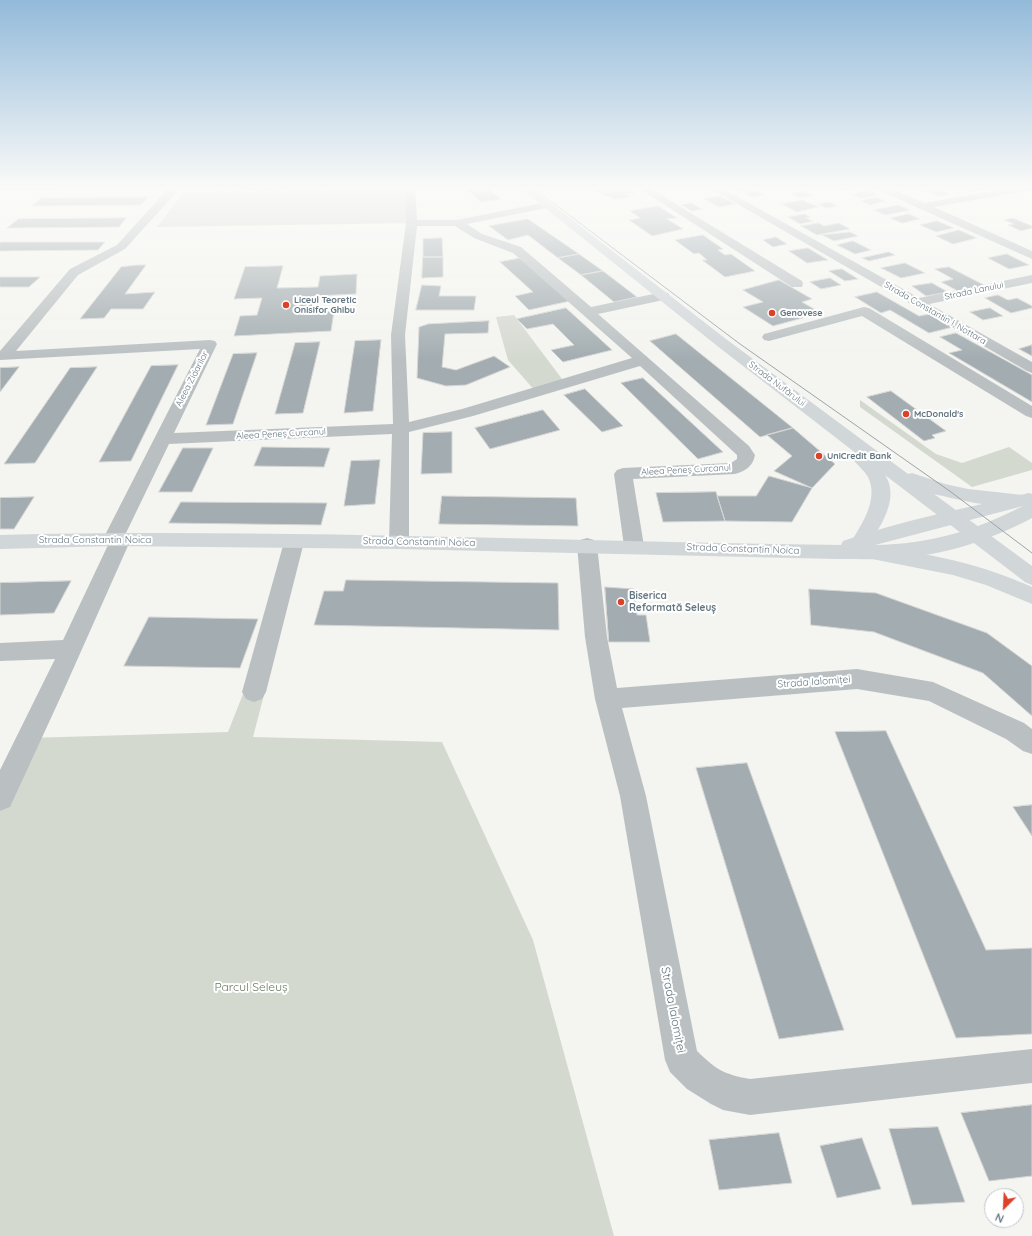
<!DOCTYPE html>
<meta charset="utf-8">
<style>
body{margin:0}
#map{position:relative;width:1032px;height:1236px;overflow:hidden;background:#f4f4f0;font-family:Quicksand,sans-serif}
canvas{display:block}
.north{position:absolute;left:984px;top:1188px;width:40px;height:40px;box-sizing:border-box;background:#fff;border:1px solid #c1c9cc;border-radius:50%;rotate:204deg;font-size:11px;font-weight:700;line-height:16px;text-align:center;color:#647780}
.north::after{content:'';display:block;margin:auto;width:14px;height:18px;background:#dc4129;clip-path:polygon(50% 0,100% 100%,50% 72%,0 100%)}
</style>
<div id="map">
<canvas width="1032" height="1236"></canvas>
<div class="north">N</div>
</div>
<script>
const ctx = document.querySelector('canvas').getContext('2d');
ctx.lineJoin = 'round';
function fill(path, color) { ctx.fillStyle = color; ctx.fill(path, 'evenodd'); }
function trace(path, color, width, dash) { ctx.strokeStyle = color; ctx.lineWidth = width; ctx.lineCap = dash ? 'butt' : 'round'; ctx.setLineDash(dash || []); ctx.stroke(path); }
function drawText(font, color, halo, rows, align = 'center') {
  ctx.font = font + ' Quicksand,sans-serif'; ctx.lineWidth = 4; ctx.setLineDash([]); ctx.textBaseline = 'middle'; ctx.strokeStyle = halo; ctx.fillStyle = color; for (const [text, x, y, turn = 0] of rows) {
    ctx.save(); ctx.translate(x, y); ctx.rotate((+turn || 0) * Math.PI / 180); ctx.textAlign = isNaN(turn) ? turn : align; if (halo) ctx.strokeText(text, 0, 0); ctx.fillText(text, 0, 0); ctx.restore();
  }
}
fill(new Path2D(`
 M410,190L412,223L157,227L184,192Z
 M514,315L565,383L536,392L508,360L496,317Z
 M860,400L936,454L962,463L1009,447L1032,463V470L972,487L860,407Z
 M243,694L264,695L253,737L442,742L533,940L614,1236H0V798L29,738L228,732Z`), '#d4d9d0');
const building = new Path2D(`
 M249,187H399L394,189L246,190Z
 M477,187H486L501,199L481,202L465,188Z
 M597,187H627L635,193L627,194L631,197L614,199L609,196H605L595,189L600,188Z
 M733,187H746L751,190L740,191Z
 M836,187H861L843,190Z
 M961,187H978L985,189L973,192Z
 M935,188L950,194L938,196L924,190Z
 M866,190L878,195L861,198L853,195Z
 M756,191L764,195L752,197L744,193Z
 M804,191L812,195L800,198L792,194Z
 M720,196L735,204L719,207L704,199Z
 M148,197L141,205L32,206L41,198Z
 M876,197L886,201L870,205L861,201Z
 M803,200L818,207L797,212L782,204Z
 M829,202L837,206L826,208L819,204Z
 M691,203L702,209L692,211L681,205Z
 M898,205L910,210L885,215L874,210Z
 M658,206L677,218L667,219L683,229L652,236L629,220L640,218L630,211Z
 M805,214L810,217L806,218L813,221L800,224L788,217Z
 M909,214L920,219L902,223L890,218Z
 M126,218L119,227L7,228L18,219Z
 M1013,218L1032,226V228L1021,231L1008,225L1014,224L1004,220Z
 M528,219L579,254L558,258L528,235L508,240L489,226Z
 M937,221L954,228L936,232L920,225Z
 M819,223L824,226L839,223L850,229L817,235L801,226Z
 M959,230L977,238L953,244L936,236Z
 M850,232L858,236L834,241L822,235Z
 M703,235L723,249L718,250L725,255L731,254L755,271L725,277L702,260H707L699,253L694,254L675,240Z
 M776,237L787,244L773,247L763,240Z
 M442,238L443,257H423V239Z
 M853,241L871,250L855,254L837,245Z
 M0,242H105L98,250L0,251Z
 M808,248L828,260L807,263L789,251Z
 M889,252L895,255L869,261L862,258Z
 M579,254L603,271L581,275L558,258Z
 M1007,254L1029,265L1009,269L988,258Z
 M423,257H443V277L422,278Z
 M521,258L570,301L529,310L515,296L533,292L500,262Z
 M905,263L925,273L901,278L881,268Z
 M137,265H146L125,294L155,292L143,309H111L104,318L80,319L121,267Z
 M283,266L277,288L318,287L320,276L357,274L356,294L314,296L311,313L334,311L331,331L234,336L240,316L257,315L262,298L234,299L245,267Z
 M949,267L984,285L958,291L941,282L953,279L935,269Z
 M842,269L858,279L845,281L829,271Z
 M603,271L637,297L614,302L581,275Z
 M0,277H40L29,287H0Z
 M830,278L841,285L821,289L810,282Z
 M779,280L812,299L802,302L821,313L773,326L743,307L763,302L743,290Z
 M932,283L948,292L926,296L912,286Z
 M422,285L441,286L439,296H476L474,310H416Z
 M877,292L919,316L930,314L953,327L929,333L890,310L881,313L855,297Z
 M998,295L1008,300L1017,298L1032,306V308L1011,313L985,298Z
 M566,308L612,350L563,362L551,350L574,345L553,324L527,329L517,319Z
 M990,308L1003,316L983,320L970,312Z
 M489,321L488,333L445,334L442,367L456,370L494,356L510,367L466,385L446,386L417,378L419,327L428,324Z
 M956,333L1032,375V402L949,353L962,350L940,337Z
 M676,334L793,428L760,437L650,341Z
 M381,340L373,411L344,413L355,341Z
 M320,342L303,413L275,414L295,343Z
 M1032,345V356L1019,349Z
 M257,353L233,424L206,425L233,354Z
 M178,365L131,461L99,462L151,366Z
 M19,367L0,392V368Z
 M97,367L35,463L4,464L70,368Z
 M643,378L723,452L698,459L621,383Z
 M585,389L623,426L602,432L564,395Z
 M891,391L946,431L932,435L935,438L924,441L867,397Z
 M543,410L560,430L490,449L475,428Z
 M793,428L835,464L812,488L774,471L792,456L767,435Z
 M452,432V473L421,474L423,433Z
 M262,447L330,448L324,467L254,466Z
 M183,448H213L192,492H159Z
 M380,460L375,504L344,506L351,461Z
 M769,476L812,488L792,522L725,521L717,496H756Z
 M716,492L725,521L663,522L656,493Z
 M442,496L576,498L578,526L439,524Z
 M34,497L14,529H0V498Z
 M181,502L327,503L321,525L169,523Z
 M346,580L558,583L559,630L314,625L324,591H343Z
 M71,581L54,613L0,615V583Z
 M605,587L634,589L637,615H646L650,642H609Z
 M809,589L876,593L987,633L1032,666V716L983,673L874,632L811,625Z
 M149,617L258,619L240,668L124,666Z
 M886,731L986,950L1032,948V1034L956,1038L835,732Z
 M747,763L844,1030L779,1039L696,768Z
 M1032,805V836L1013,807Z
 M1032,1105V1176L989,1181L961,1113Z
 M938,1127L965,1202L912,1205L889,1129Z
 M779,1133L792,1183L719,1190L709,1140Z
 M862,1138L881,1189L837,1198L820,1146Z`);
fill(building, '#a3adb1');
trace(building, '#d5d5d3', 1);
fill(new Path2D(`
 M0,187H62L57,190H0Z
 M168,187H178L174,195L125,249L78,275L16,351L210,340L215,341L217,344L174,433L393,424L391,335L406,223L405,187H415L417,220H457L547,202L551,203L552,205L551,207L467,224L482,234L521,247L591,307L663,292L668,293L670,296L668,299L598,314L749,446L755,455C753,466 746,471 735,474L633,479L644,546L641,551L634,553L627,551L624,546L614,474L617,470L623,468L731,463L737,459V455L640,366L473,416L409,432V542L406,547L399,549L392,547L389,542L392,434L169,444L126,533L128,534L131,539L62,694L10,807L0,811V770L55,659L0,661V643L63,640L108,545L106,544L103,539L200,349L0,360V351L70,269L117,245L165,192ZM417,226H455L474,238L513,253L632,358L462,409L409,422L405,335Z
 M637,187H648L802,281L803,284L802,287H792Z
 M708,187H720L919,298L1032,275V283L929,304L1032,362V373L1027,371Z
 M875,187H888L924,203L1017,187H1032V190L934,207L1032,251V259L876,189Z
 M864,307L869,308L1032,406V418L1026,416L862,316L769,341L764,340L762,337L764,334Z
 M294,535L301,537L304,542L266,692L262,699L254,702L246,699L242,692L284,542L287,537Z
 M587,538L594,540L597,545L607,637L617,688L857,669L933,682L1024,723L1032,729V754L1023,751L1006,739L929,701L857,689L622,708L646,796L697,1051C717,1070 723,1074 750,1079L1032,1049V1083L750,1115L723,1110L711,1104L687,1089L670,1072L665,1060L620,796L595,699L585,637L577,545L580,540Z`), '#bac0c2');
fill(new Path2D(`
 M1029,493L1032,494V518C994,538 952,553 909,557C885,560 862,559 838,559L399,549L113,546L0,549V535C280,528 560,542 841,545L843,541C903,520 967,508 1029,493ZM1023,506C974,531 930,544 875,545Z`), '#d1d6d9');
fill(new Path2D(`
 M519,187H530L726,339L908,474L912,473L945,484L968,489L1032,496V504C1006,512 960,500 934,494L1032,566V585L1025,582L885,475C900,498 881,525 869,545C925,553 980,563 1032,587V604L986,585L953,575L862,557L859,552L861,549L854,547L851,542C862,524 879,499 868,477C864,470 857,465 852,458L857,454L716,345Z`), '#d1d6d9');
trace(new Path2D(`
 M532,187L740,344L951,492L1032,553`), '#9ca4a8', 1);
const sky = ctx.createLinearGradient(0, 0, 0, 360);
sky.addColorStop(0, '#93bada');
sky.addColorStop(0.52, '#fafaf8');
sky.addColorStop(1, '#fafaf800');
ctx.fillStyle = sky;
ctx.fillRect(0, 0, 1032, 360);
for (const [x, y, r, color] of [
 [286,305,4,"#dc4129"],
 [772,313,4,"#dc4129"],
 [906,414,4,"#dc4129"],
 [819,456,4,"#dc4129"],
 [621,602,4,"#dc4129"]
]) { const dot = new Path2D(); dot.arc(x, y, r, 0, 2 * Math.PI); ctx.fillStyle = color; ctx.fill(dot); trace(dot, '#fff', 1.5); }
drawText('9px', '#647780', '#fff', [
 ["Strada Lanului",974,291,-12],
 ["Strada Constantin I. Nottara",935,313,30],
 ["Aleea Zidarilor",192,379,-63],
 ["Strada Nufărului",777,384,37],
 ["Aleea Peneș Curcanul",281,434,-3],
 ["Aleea Peneș Curcanul",686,470,-3]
]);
drawText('bold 9px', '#647780', '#fff', [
 ["Liceul Teoretic",294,300],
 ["Onisifor Ghibu",294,310],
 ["Genovese",780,313],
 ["McDonald's",914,414],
 ["UniCredit Bank",827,456]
], 'left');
drawText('10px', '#647780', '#fff', [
 ["Strada Constantin Noica",95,540],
 ["Strada Constantin Noica",419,542,1],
 ["Strada Constantin Noica",743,549,2],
 ["Strada Ialomiței",814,682,-4]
]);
drawText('bold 10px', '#647780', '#fff', [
 ["Biserica",629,596],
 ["Reformată Seleuș",629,608]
], 'left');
drawText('12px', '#697863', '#fff', [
 ["Parcul Seleuș",251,987]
]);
drawText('12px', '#647780', '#fff', [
 ["Strada Ialomiței",673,1010,79]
]);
</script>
